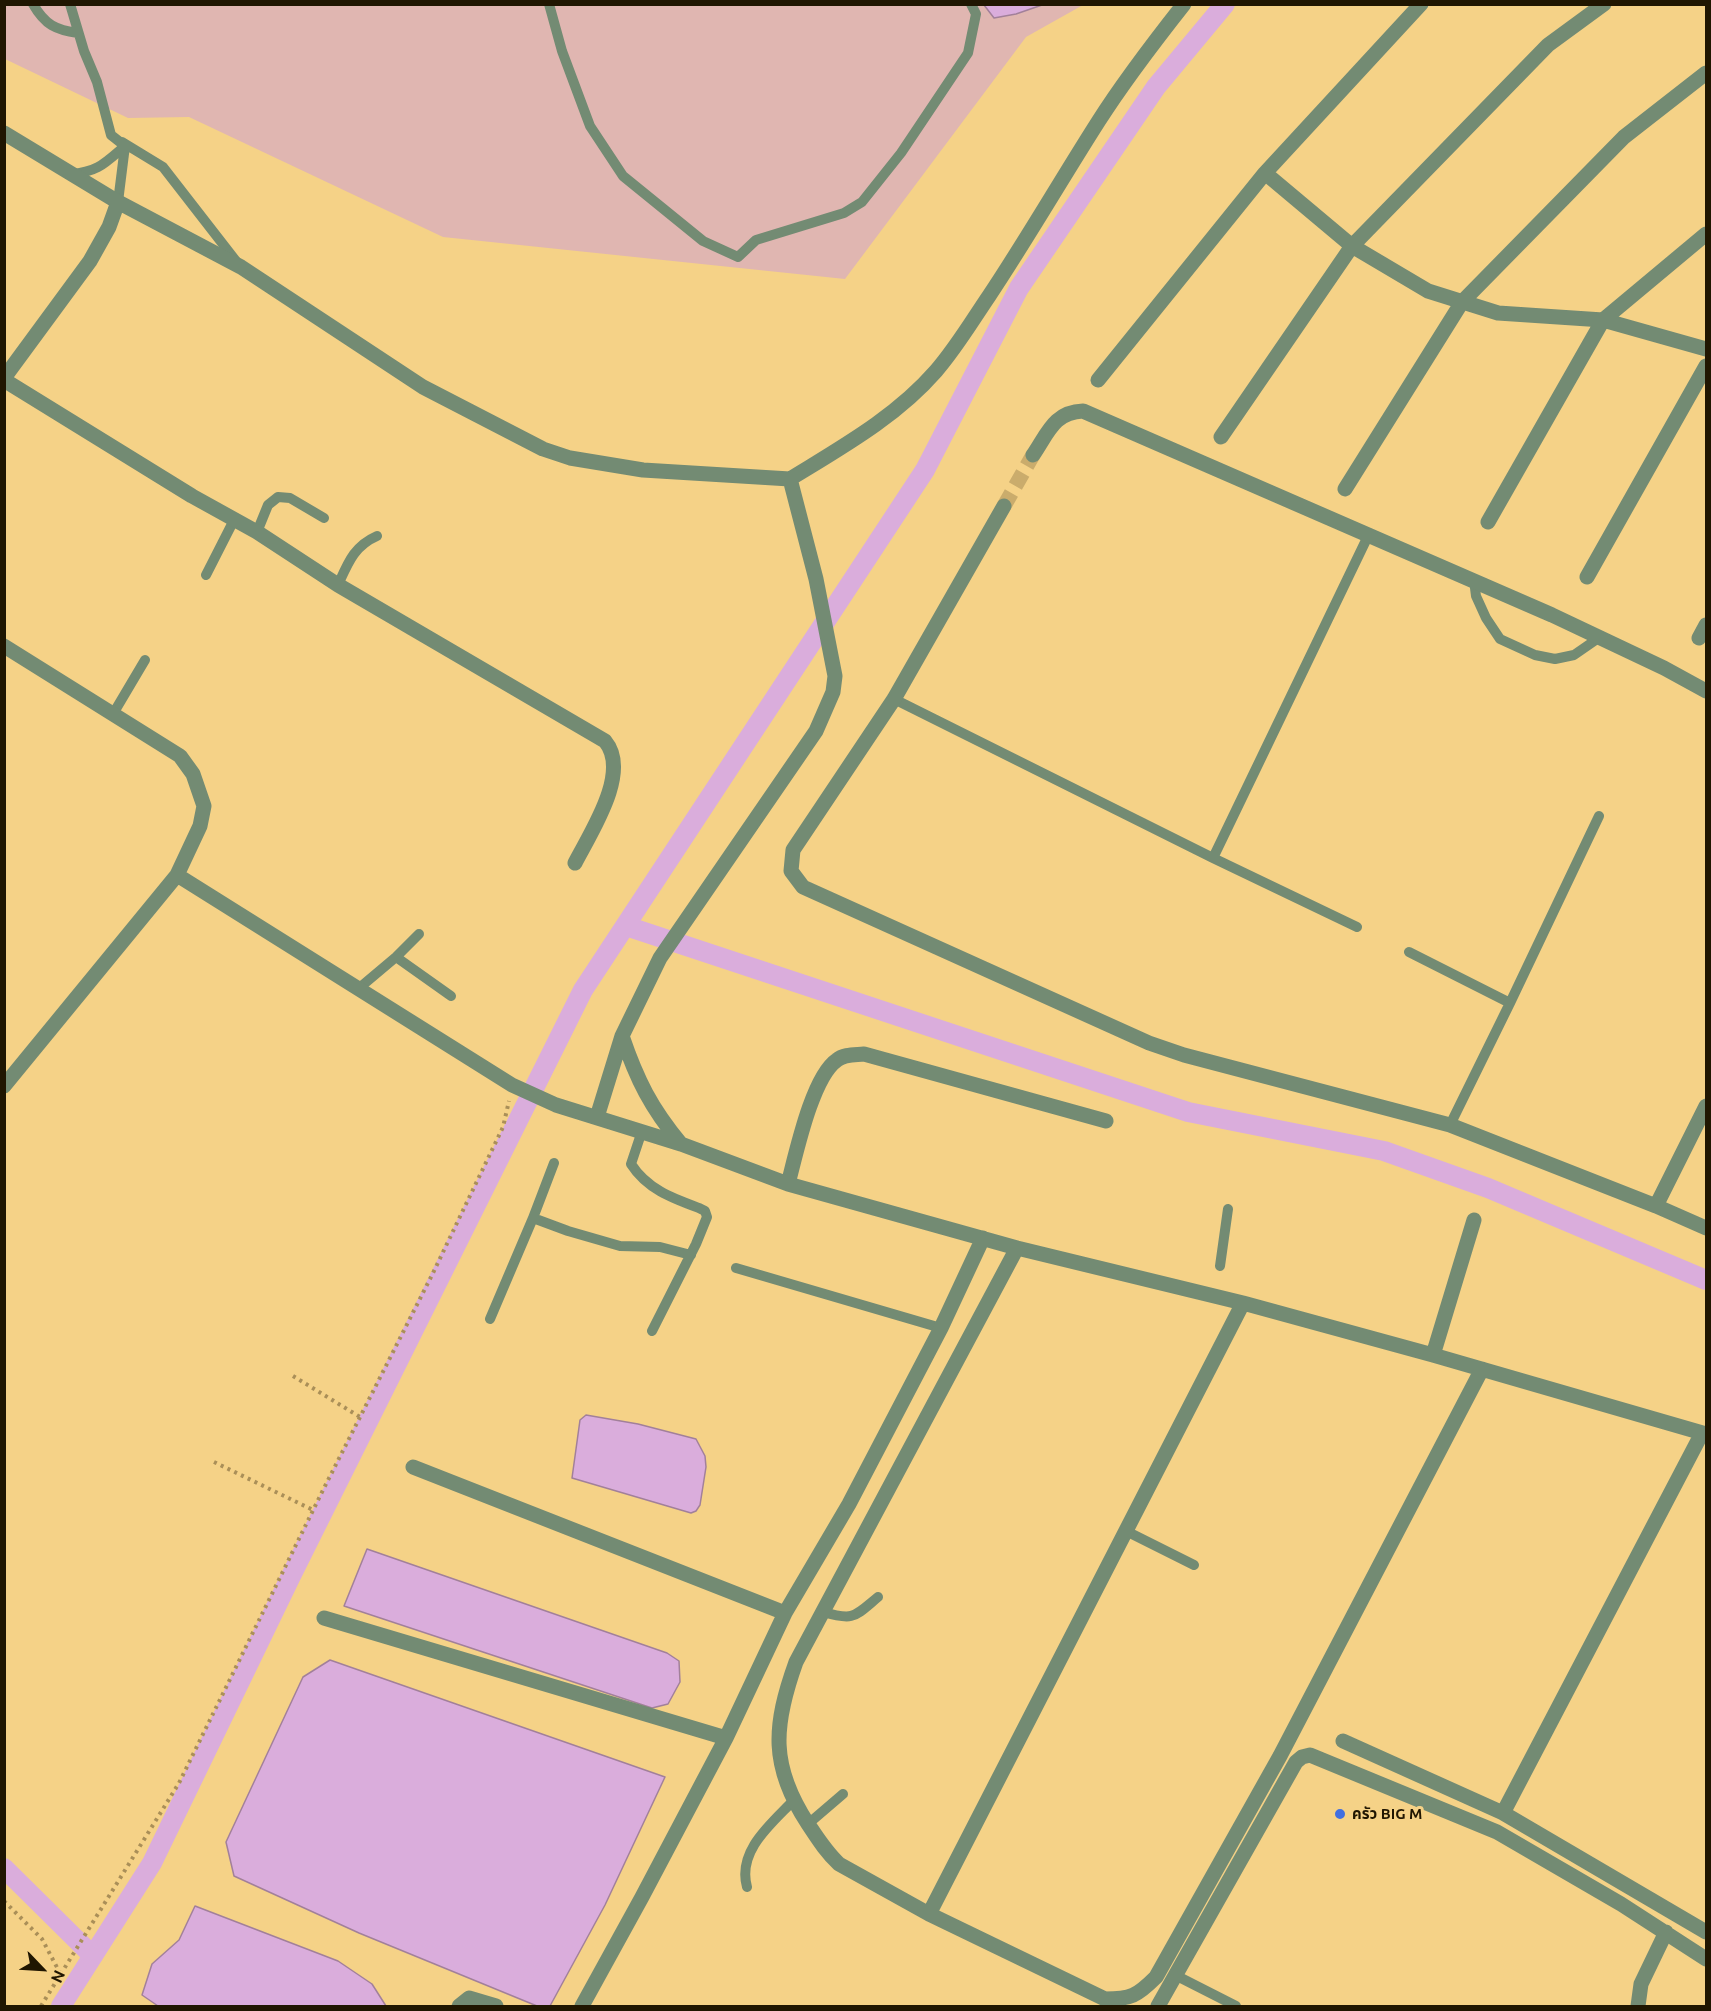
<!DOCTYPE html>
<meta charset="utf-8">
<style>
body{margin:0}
#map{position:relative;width:1711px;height:2011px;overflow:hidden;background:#f5d287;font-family:Ubuntu,sans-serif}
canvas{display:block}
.frame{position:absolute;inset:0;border:6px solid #201601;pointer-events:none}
.north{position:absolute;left:12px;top:1939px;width:60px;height:60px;-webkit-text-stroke:4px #f5d287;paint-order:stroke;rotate:115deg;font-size:16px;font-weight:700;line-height:24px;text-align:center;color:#201601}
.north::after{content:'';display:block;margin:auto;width:21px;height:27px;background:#201601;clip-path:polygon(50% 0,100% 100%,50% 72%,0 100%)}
</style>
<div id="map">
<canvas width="1711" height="2011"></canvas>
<div class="frame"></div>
<div class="north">N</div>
</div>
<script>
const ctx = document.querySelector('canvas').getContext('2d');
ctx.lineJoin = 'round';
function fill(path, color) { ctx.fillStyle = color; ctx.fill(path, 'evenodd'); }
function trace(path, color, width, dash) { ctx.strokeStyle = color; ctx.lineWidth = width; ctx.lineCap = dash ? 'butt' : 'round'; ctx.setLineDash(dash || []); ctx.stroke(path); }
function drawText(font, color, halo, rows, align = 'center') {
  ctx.font = font + ' Ubuntu,"Noto Sans Thai",sans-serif'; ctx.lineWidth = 6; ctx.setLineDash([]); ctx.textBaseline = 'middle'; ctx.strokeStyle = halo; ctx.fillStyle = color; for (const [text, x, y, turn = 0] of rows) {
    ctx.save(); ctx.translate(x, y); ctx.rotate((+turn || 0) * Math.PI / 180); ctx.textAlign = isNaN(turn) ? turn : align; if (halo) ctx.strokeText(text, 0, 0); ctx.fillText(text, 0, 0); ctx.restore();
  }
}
fill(new Path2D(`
 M5,5H1083L1026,37L845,279L443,237L189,117L128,118L5,59Z`), '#e0b6b1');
const water = new Path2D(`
 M984,5H1042L1016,14L994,18Z
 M586,1415L638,1424L696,1439L705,1456L706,1467L700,1505L696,1511L691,1513L572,1478L580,1420Z
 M367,1549L667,1653L679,1661L680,1682L668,1704L652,1708L344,1606Z
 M330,1660L665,1777L605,1905L550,2006H537L359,1933L234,1876L226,1842L303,1677Z
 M195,1906L338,1961L372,1984L386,2006H158L142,1995L152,1964L179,1940Z`);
fill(water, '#daaddc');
trace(water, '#a2809a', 1.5);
trace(new Path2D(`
 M626,926L1188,1112L1384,1151L1488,1188L1706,1280
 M4,1868L93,1956
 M61,2006L152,1863L291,1576L583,990L925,470L1019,288L1156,87L1225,4`), '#daaddc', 20);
trace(new Path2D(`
 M1004,506L1033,455`), '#caac6c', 15, [15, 8]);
trace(new Path2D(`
 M293,1376L360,1417
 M214,1462L313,1510
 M4,1901L42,1939L61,1975
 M41,2006L179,1783L321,1494L432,1275L503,1127L509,1101`), '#aa8f58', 4, [3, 4.5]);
trace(new Path2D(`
 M33,4C45,25 56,30 78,33
 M70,4L84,51L97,82L111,135L125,146L118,202
 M549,4L562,51L590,126L623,176L703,241L738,257L756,240L844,213L862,202L901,153L968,53L976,14L971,4
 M122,142L163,167L236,261
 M71,174C98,172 105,163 125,146
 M257,532L268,505L278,497L290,498L324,518
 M206,575L234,520
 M1474,580L1476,596L1486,618L1500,639L1535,655L1555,659L1574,655L1600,637
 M338,585C348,563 354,546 377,536
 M894,699L1213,858L1357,927
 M113,714L145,660
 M1213,858L1369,534
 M1409,952L1510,1003
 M396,957L451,996
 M358,989L396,957L419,934
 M1450,1125L1510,1003L1599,816
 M642,1131L631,1164C647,1189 672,1198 699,1208L705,1211L707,1217L696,1244L652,1331
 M533,1218L554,1163
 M1220,1266L1228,1209
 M736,1268L941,1328
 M490,1319L533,1218L568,1231L620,1246L660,1247L691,1255
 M1126,1531L1194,1565
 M823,1612C854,1621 854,1617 878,1597
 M808,1824L843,1794
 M747,1887C737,1851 771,1824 793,1801
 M1175,1975L1236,2006`), '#738b73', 10);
trace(new Path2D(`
 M4,133L118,202L241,267L423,387L543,449L570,458L643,470L790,479L816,579L835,676L833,692L816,731L660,958L622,1036L597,1117
 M1265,173L1352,246L1428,291L1498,313L1603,320L1706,349
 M4,378L90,261L109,227L118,202
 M4,380L192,496L257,532L338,585L605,741C631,772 591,832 575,863
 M1098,380L1265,173L1421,4
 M1221,437L1352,246L1548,45L1604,4
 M1033,455C1048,433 1054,412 1083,411L1552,615L1664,668L1706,691
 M790,479C842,447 896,417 936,371C956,348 972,321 989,296C1027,239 1061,180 1098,122C1124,81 1154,42 1184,4
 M1345,489L1462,302L1624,137L1706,73
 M1004,506L894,699L793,850L791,871L803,887L1149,1043L1184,1055L1450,1125L1656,1206L1706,1228
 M1488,522L1603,320L1706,234
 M1587,577L1706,366
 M1699,638L1706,625
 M4,646L180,756L193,774L204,806L200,826L177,875L4,1086
 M177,875L512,1085L556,1105L681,1144L788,1184L1017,1248L1243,1303L1433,1355L1706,1434
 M622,1036C637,1080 651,1108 681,1144
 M788,1184C796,1154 812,1077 837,1060C844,1054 855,1055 864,1054L1106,1121
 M1656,1206L1706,1106
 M1017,1248L796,1662C773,1726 770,1766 808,1824C818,1839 826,1852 839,1864L929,1914L1105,1999C1131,1999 1137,1996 1156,1977L1280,1756L1482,1369
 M1433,1355L1474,1220
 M413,1467L785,1613
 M324,1618L726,1738
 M1343,1741L1503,1813L1702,1433
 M1503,1813L1706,1932
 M929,1914L1243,1303
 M459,2006L469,1998L496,2006
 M582,2006L642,1897L726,1738L785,1613L849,1504L941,1328L983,1238
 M1158,2006L1296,1762L1302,1757L1310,1755L1497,1832L1621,1904L1706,1959
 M1638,2006L1641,1984L1666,1932`), '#738b73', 15);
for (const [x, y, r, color] of [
 [1340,1814,6,"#416fe0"]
]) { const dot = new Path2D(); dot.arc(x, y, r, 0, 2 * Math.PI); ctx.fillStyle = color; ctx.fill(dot); trace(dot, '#f5d287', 2); }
drawText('bold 15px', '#201601', '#f5d287', [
 ["ครัว BIG M",1352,1814]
], 'left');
</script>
